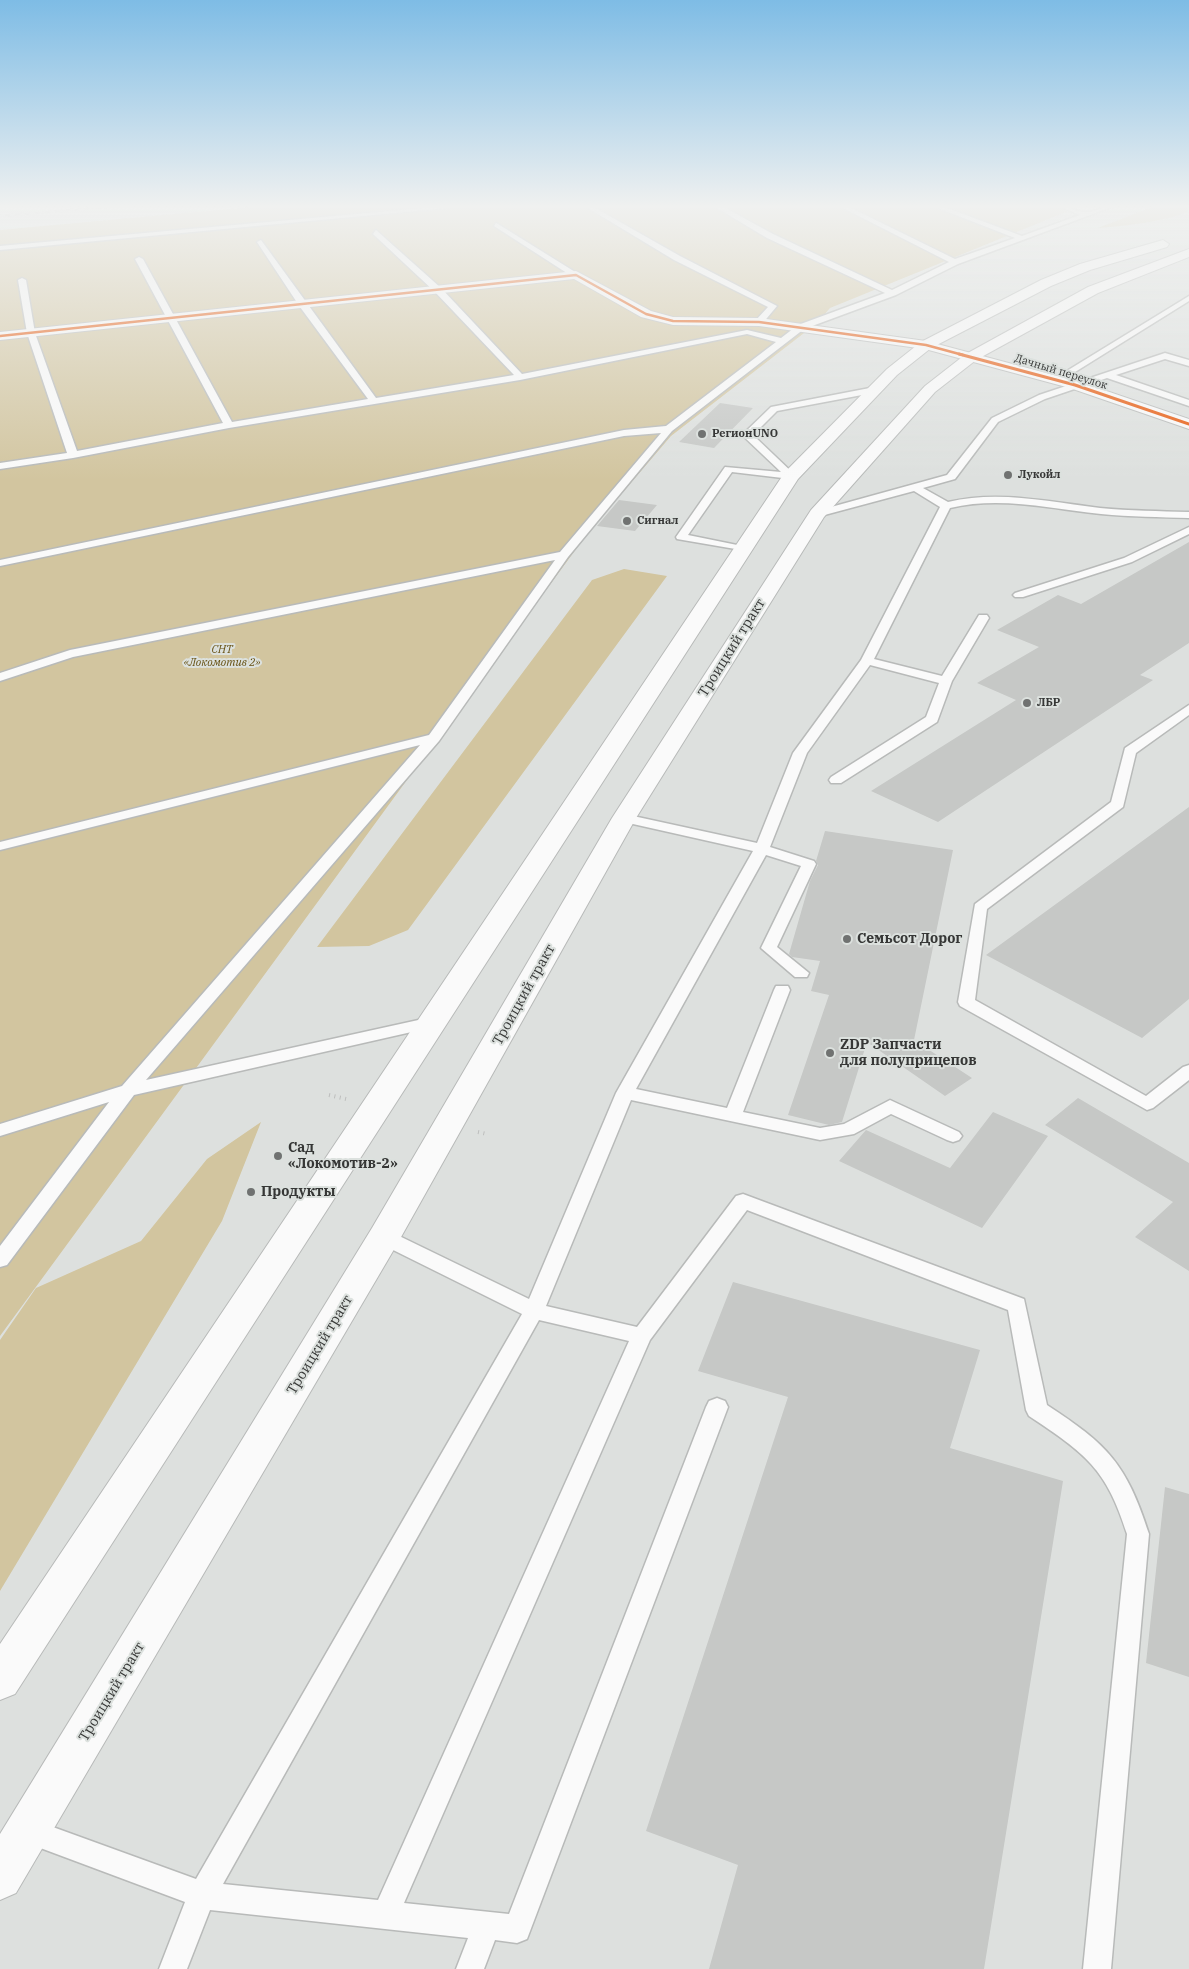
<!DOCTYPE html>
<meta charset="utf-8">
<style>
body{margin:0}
canvas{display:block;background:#dde0de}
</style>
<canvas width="1189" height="1969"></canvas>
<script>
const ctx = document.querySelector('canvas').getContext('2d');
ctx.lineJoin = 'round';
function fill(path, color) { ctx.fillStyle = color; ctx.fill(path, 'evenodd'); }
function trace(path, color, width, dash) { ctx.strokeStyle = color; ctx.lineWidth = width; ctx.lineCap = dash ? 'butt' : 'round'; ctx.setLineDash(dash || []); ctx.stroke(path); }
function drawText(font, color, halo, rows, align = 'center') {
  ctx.font = font + ' "IBM Plex Serif",serif'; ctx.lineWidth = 4; ctx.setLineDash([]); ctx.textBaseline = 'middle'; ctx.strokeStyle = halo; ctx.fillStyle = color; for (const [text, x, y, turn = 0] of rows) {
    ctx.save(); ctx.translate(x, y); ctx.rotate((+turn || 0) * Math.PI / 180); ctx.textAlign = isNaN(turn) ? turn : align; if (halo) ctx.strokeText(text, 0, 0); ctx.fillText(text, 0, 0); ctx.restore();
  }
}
fill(new Path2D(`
 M272,205H1083L830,308L817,323L671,436L587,534L0,1336V230Z
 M1157,205H1183L1189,210C1179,220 1115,227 1098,228Z
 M624,569L667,576L408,930L369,946L317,947L592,580Z
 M261,1122L222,1221L0,1591V1340L36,1288L141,1241L207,1159Z`), '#d2c59f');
fill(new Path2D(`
 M720,403L753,408L714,448L679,442Z
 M619,500L657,505L635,531L597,526Z
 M1189,542V643L1140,675L1153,680L938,822L871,791L1016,700L977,683L1039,647L997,630L1058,595L1081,604Z
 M1189,807V999L1142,1038L986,955Z
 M825,831L953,850L914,1040L972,1078L945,1096L867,1042L842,1122L829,1125L788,1115L829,995L811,991L820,961L792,957L789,954L810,881L818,865L816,861Z
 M1078,1098L1189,1163V1271L1135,1237L1173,1202L1045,1125Z
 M993,1112L1048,1136L982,1228L839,1161L866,1130L950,1168Z
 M733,1282L980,1350L950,1448L1063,1481L984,1969H709L738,1865L646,1831L788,1397L698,1371Z
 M1165,1487L1189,1494V1677L1146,1663Z`), '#c6c8c6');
const service = new Path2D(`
 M457,205H480L0,250V246Z
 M583,205H590L680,256L777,306L762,324H756V320L768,307L674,260Z
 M712,205H720L773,234L892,290L949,262L837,205H845L955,259L1015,238L930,205H939L1022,236L1080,215L1056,205C1066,205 1077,213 1087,212C1097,212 1106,204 1117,205L958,264L896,295L804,329L672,431L568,557L439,741L146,1080L432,1017L438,1018L440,1022L438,1026L134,1095L7,1265L0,1267V1246L109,1102L0,1136V1124L122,1086L420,745L0,850V842L429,735L555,560L73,657L0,681V673L70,650L560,552L661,433L624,436L0,566V560L624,430L666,426L776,342L747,334L520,380L229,428L73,458L0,469V463L67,453L27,333L18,280L22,278L26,280L35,333L77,451L223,423L135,259L139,257L143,259L232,422L368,399L300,307L257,242L261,240L376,398L514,375L435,292L373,234L376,230L441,288L522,374L747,330L781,338L798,325L885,293L767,238Z
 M496,223L498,224L580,275L573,277L494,226Z
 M1189,296V301L1059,382L1052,380Z
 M1165,353L1189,360V366L1165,359L1116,375L1189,400V406L1107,378L1045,399L998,422L955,479L923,488L948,502C999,490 1049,502 1100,508C1130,511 1159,511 1189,512V518C1160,517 1130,517 1101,514C1051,509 1001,496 950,508L874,659L942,676L979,615H987L989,618L952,681L937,722L841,783H831L829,780L831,777L926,717L939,683L870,665L807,753L770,847L814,861L816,864L777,947L809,973L807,977H795L761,948L801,866L766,855L636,1089L727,1108L774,990L776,986H788L790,990L743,1112L820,1128L844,1124L890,1100L959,1132L962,1136L959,1140L953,1142L947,1140L891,1114L854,1134L820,1140L631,1100L546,1306L637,1327L736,1196L743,1194L1024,1299L1047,1405C1108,1445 1126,1463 1149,1534L1111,1969H1083L1127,1534C1106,1468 1086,1454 1029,1416L1026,1410L1008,1310L747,1210L650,1340L404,1903L509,1914L706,1407L709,1401L717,1398L725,1401L728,1407L527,1939L517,1943L495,1940L484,1969H456L468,1938L210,1910L187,1969H159L185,1902L19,1840L15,1831L19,1822L28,1818L196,1879L522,1314L377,1242L374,1237L377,1232L384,1230L391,1232L529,1299L616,1093L753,851L624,822L617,818L624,814L757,843L793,753L861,660L940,507L914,491L817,517L813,516V512L947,475L992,418L1039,395ZM539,1320L629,1341L378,1900L223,1884Z
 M875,387L878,388V392L777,411L753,435L796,476L791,479L732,472L688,535L747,547V551L677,539L676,537L725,467L781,472L742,435L771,407Z
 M1189,527V534L1132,562L1023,597H1015L1013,595L1015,593L1124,558Z
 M1189,705V715L1136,753L1123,807L987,909L975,1000L1146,1096L1183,1067L1189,1065V1080L1153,1108L1147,1110L960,1006L958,1002L975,904L1111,802L1125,748Z`);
const minor = new Path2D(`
 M576,271L651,311L673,317L759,318L926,341L1080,382L1189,419V429L1070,388L925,349L759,326L673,325L641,317L574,279L0,340V332Z`);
const primary = new Path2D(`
 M1163,240L1169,244L1167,247L1090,270L1051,286L931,348L897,375L798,479L15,1694L0,1700V1644L785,472L887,369L921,342L1041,280L1080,264Z
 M1189,249V257L1098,293L976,360L935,392L824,517L636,818L396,1246L16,1893L0,1900V1834L372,1228L612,818L811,510L925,386L966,354L1088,287Z`);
trace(service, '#b8bab9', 3);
trace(minor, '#b8bab9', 2);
trace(primary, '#b8bab9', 2);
trace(new Path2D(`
 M329,1095L346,1099
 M478,1132L487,1134`), '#bdbebd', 4, [1, 4.5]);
fill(service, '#fafafa');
fill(minor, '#fafafa');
fill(primary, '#fafafa');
const rail = new Path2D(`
 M0,206L16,205
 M0,216L130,205`);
trace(rail, '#bcbcbc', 2.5);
trace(rail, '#dce1de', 2, [5]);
trace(new Path2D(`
 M0,336L576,275L646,314L673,321L759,322L926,345L963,355`), '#e8590c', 2.5);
trace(new Path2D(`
 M959,354L1075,385L1189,424`), '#e8590c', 3);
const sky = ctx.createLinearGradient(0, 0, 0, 480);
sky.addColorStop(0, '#7ebce5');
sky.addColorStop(0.43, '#f0f1f0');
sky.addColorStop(1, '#f0f1f000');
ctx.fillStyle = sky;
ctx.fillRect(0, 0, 1189, 480);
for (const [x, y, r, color] of [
 [702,434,5,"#707271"],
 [1008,475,5,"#707271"],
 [627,521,5,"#707271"],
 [1027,703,5,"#707271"],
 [847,939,5,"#707271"],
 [830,1053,5,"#707271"],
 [278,1156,5,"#707271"],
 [251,1192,5,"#707271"]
]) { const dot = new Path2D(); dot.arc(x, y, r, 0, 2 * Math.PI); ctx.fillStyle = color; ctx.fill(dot); trace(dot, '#dce1de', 2); }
drawText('11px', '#363736', '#dce1de', [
 ["Дачный переулок",1061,372,17]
]);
drawText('bold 11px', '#363736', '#dce1de', [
 ["РегионUNO",712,434],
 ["Лукойл",1018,475],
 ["Сигнал",637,521],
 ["ЛБР",1037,703]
], 'left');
drawText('italic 11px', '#654f10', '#dce1de', [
 ["СНТ",222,650],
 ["«Локомотив 2»",222,663]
]);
drawText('14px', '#363736', '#dce1de', [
 ["Троицкий тракт",732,648,-58],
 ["Троицкий тракт",524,995,-61],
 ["Троицкий тракт",320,1345,-59],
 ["Троицкий тракт",112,1692,-59]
]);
drawText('bold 14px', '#363736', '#dce1de', [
 ["Семьсот Дорог",857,939],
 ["ZDP Запчасти",840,1045],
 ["для полуприцепов",840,1061],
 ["Сад",288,1148],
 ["«Локомотив-2»",288,1164],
 ["Продукты",261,1192]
], 'left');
</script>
